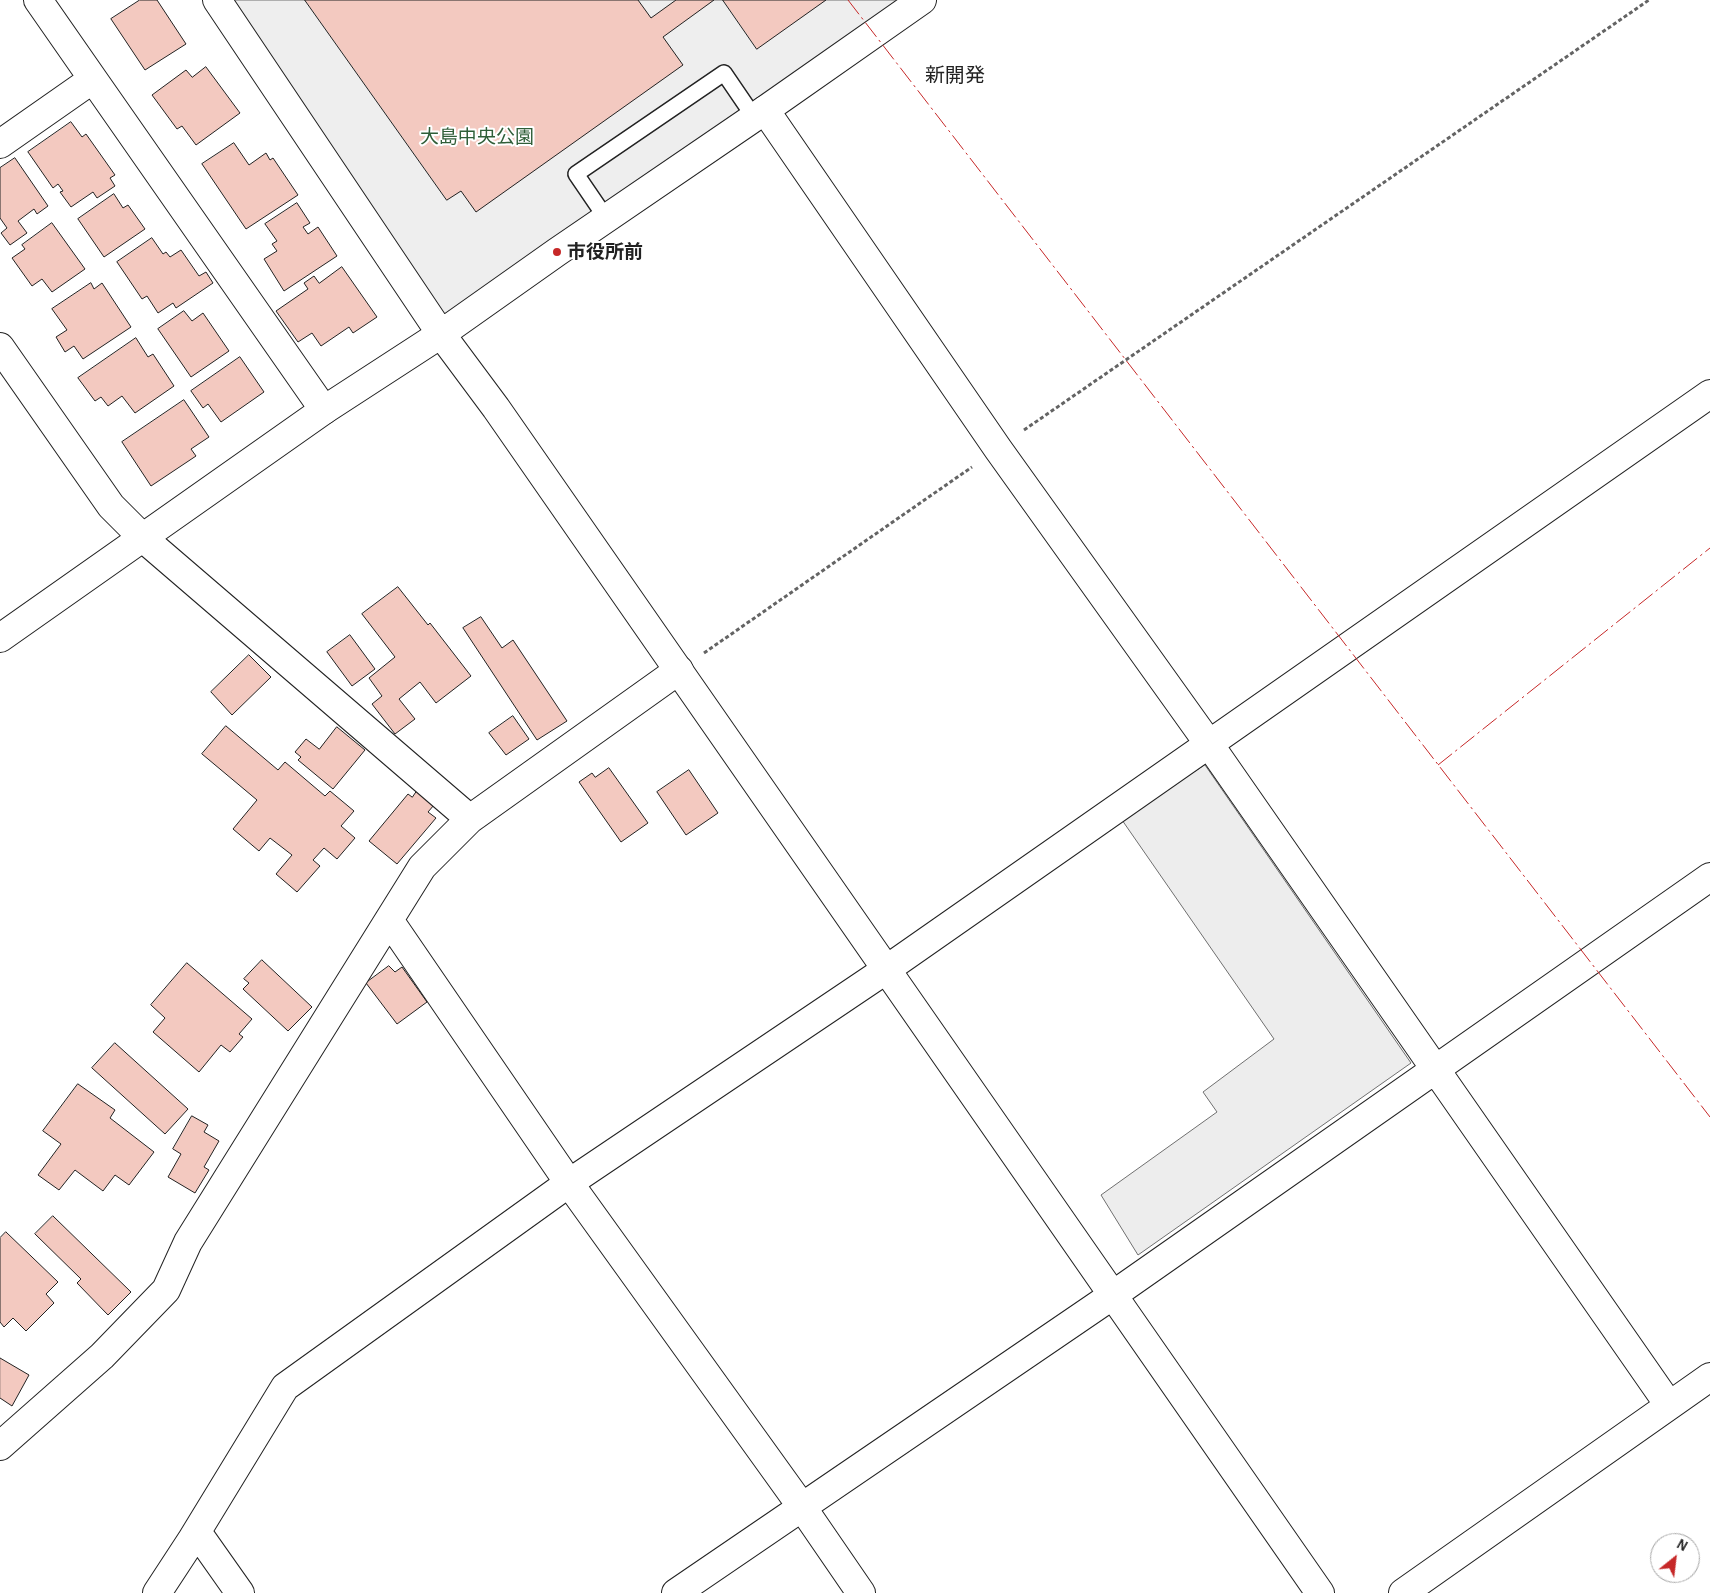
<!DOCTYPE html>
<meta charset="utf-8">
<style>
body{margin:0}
#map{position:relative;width:1710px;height:1593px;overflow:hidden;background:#fff;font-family:"Alegreya Sans",sans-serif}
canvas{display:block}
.north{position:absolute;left:1650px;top:1533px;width:50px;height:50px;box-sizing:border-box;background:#fff;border:1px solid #a7a7a7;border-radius:50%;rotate:29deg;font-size:14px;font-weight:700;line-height:20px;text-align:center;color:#222}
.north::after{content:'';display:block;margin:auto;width:18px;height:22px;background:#c62828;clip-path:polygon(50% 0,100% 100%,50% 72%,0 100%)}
</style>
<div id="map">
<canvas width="1710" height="1593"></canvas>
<div class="north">N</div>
</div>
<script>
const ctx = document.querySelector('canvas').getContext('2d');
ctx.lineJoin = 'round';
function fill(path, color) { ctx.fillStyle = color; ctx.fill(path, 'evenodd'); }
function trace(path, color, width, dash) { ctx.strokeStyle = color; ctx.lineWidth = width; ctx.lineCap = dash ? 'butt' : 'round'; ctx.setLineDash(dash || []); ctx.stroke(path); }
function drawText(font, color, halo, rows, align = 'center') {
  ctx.font = font + ' "Alegreya Sans","Noto Sans JP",sans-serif'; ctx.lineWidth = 4; ctx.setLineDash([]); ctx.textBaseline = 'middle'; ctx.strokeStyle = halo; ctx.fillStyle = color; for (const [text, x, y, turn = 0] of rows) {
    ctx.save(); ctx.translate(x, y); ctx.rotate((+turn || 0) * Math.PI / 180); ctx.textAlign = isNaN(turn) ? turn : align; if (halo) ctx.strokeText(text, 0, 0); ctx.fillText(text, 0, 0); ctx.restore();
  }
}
const green = new Path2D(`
 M217,0H912L443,326Z`);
fill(green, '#eee');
trace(green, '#6f6f6f', 1);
const parking = new Path2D(`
 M1205,765L1411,1063L1138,1255L1101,1195L1217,1112L1203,1092L1274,1039L1122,820Z`);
fill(parking, '#ededed');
trace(parking, '#6f6f6f', 1);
const building = new Path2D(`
 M140,0H157L186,44L145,70L111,19Z
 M305,0H638L651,18L676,0H714L663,37L683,65L476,212L461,191L447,200Z
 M723,0H826L757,49Z
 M206,67L240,113L196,145L182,126L177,129L152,95L186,70L192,77Z
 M71,122L82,137L86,134L115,175L110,178L115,186L97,198L93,192L71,207L60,192L63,191L58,184L53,188L28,152Z
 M234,143L249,165L266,153L270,160L273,158L298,195L246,229L202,164Z
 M15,158L48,206L37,214L34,209L18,221L27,233L10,245L1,233L7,228L0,218V168Z
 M114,194L123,208L128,205L145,229L104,257L78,219Z
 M297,203L310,223L303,227L308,234L318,227L337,256L284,291L264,259L277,251L272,244L277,241L265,224Z
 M52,223L85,269L52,292L42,279L32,286L12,258L25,249L22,245Z
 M152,238L163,254L166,252L170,257L181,250L199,276L206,272L213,283L176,308L173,303L158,313L147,296L142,299L117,262Z
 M342,267L377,317L353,333L349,327L321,346L312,333L298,342L276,311L308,289L304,283L314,276L319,283Z
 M91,283L94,289L102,283L131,327L83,359L74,346L65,352L56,337L67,330L52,309Z
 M184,311L192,321L203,313L229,351L191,377L158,329Z
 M136,338L148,357L153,354L174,386L135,413L122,396L108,406L101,397L95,401L78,378Z
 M240,357L264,392L221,422L208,404L203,408L191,391Z
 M184,400L209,437L191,449L196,456L151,486L122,442Z
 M398,587L428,625L430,623L471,676L436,703L420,682L399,699L415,719L395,734L372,704L382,696L369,678L395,657L362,614Z
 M481,617L502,648L513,640L567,721L537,740L463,628Z
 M350,635L375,669L352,686L327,652Z
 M249,655L271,677L232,715L211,692Z
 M513,716L529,739L506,755L489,733Z
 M226,726L278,770L285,762L325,796L330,791L354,811L341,826L355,838L337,859L324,848L313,860L320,866L297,892L276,874L292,855L270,838L259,851L233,829L257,800L202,754Z
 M337,727L365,750L333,789L298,760L301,757L295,752L306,739L319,749Z
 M609,768L648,823L621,842L579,782L592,773L595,777Z
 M689,770L718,813L686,835L657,792Z
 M417,791L434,805L428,812L436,818L397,864L369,841L408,794L412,797Z
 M262,960L312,1007L288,1031L243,989L249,983L244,979Z
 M187,963L252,1019L239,1034L243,1037L230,1052L221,1045L199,1072L153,1032L165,1018L151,1005Z
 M389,966L395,972L402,967L427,1002L397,1024L366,983Z
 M115,1043L188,1109L165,1134L92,1068Z
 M78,1084L115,1110L110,1118L154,1152L129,1185L115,1175L103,1191L75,1170L59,1190L38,1175L61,1144L43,1131Z
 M192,1116L208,1125L204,1132L219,1141L204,1167L209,1170L195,1193L168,1177L181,1154L173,1149Z
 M53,1216L131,1292L108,1315L77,1283L81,1279L35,1234Z
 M6,1232L58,1282L46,1294L54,1303L26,1331L13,1318L4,1327L0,1322V1238Z
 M0,1358L29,1375L12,1406L0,1398Z`);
fill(building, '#f3c9c0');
trace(building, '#222', 1);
const lane = new Path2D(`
 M606,218L576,174L724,73L754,117`);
const street = new Path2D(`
 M93,79L324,410
 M765,110L998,449L1209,744L1669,1405
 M0,144L93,79L38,0
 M0,347L111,506L143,538L470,819
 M389,920L569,1183L802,1507L861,1593
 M0,1446L102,1356L166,1290L188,1242L422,867L470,819L679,670
 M197,1532L240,1593
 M157,1593L191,1541L285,1387L569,1183L887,969L1710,394
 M676,1593L1113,1295L1710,877
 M1403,1593L1710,1377`);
const secondary = new Path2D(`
 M217,0L441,334L496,408L1320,1593
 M0,638L324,410L441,334L557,252L765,110L922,0`);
trace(lane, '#222', 18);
trace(street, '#222', 30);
trace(secondary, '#222', 30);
trace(new Path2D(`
 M1024,430L1649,0
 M704,653L972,467`), '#646464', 3, [4, 2.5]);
trace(lane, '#fff', 15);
trace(street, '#fff', 28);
trace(secondary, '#fff', 28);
trace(new Path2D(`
 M848,0L1710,1117
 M1438,765L1710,548`), '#c62828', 1, [18, 4, 2.5, 4]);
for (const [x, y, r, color] of [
 [557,252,5,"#c62828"]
]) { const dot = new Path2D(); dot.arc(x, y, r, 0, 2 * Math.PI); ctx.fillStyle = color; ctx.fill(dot); trace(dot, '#fff', 2); }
drawText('19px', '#2f5e38', '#fff', [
 ["大島中央公園",477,137]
]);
drawText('bold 19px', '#222', '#fff', [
 ["市役所前",567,252]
], 'left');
drawText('20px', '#222', '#fff', [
 ["新開発",955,76]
]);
</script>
